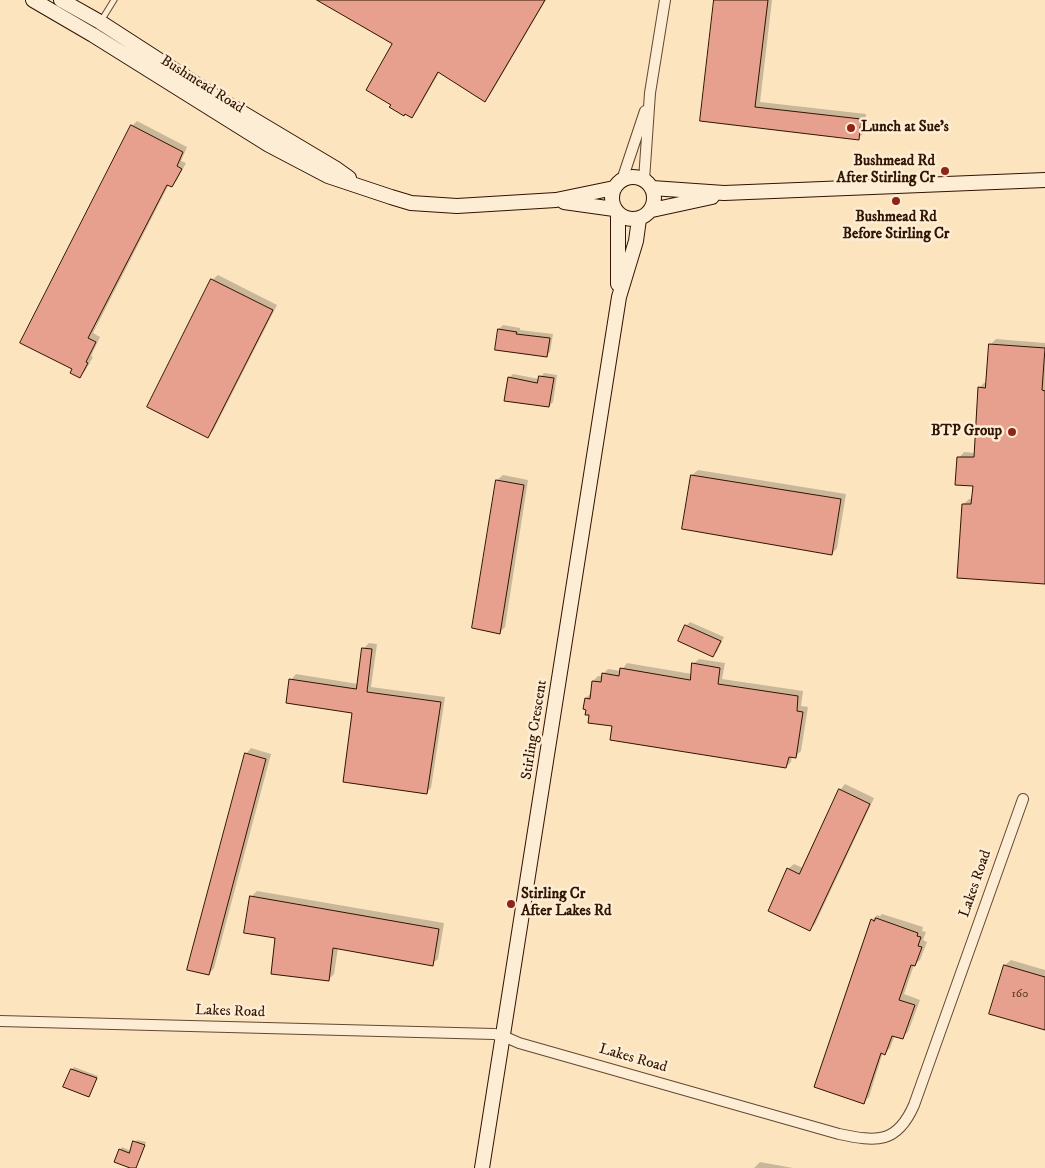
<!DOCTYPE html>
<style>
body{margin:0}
canvas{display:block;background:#fce4bf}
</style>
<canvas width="1045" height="1168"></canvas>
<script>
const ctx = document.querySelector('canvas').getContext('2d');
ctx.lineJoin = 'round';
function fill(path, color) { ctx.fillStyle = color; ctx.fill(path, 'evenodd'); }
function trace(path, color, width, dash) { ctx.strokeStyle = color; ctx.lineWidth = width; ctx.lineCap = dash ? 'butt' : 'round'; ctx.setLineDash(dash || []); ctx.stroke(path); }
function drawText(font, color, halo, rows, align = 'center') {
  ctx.font = font + ' "IM FELL DW Pica",serif'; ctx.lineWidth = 5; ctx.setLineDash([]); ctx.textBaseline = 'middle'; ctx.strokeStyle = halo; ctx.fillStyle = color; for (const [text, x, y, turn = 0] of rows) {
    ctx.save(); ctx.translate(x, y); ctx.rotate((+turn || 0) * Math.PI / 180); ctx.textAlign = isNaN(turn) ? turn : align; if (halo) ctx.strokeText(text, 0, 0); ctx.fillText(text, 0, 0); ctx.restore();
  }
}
fill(new Path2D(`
 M319,0H546L490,95L485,101L440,71L417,111L412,116L394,44Z
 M715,0H772L760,102L866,114L864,133L858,138L701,120Z
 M137,121L187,147L181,161L186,163L177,180L172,186L169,184L93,333L100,337L91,356L93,357L85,371L79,377L132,126Z
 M218,275L277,305L213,431L207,436L212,280Z
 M503,325L520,328V330L553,334L550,352L546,356L499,329Z
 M996,339L1045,343V583L964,504L969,499H972L974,485L959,458L964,452L975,453L979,388L984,383H987L990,345Z
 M544,373L557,375L553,402L549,406L509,378L513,374L539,379Z
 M698,470L846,494L837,548L832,554L692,475Z
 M503,475L528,480L505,627L500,632L473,627L497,480Z
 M690,622L724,637L717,652L713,655L686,626Z
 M369,643L377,644L371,687L445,697L431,788L426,793L354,712L291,680L296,674L358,684L363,649Z
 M699,659L725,663L722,679L803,691L801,706L808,707L801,751L795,757L792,756L791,762L786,767L613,725L591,714L587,709L585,708L586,698L592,692L593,681L598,676H603V674L608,669L621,671L627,663L692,674L693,664Z
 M251,748L271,754L214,968L209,974L246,754Z
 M845,784L874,798L815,924L810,929L788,869L794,864L803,868L840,790Z
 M257,891L444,923L438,959L432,964L338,948L334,974L329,979L277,937L252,896Z
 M882,914L923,927L922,931L926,932L923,940L927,942L920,960L914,965L904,994L920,1000L908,1032L902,1037L895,1035L890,1048L885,1053L883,1052L869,1097L864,1102L872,920L877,915L880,916Z
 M1011,960L1045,970V1029L991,1013L1005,965Z
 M74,1067L98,1076L89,1096L72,1069Z
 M137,1140L146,1142L137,1166L133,1168L120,1150L122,1147L131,1151Z
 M760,1162L793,1168H754Z`), '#0003');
const building = new Path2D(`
 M317,0H545L485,102L438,72L412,118L405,114L404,116L389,107L391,105L366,90L392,44Z
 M714,0H768L755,107L861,119L859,140L700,121Z
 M131,125L183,152L177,166L182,169L172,187L167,185L88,338L96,342L86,362L88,363L80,378L70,373L72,369L20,343Z
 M211,279L273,310L208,438L147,407Z
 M498,329L517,332L516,334L550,338L547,357L495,350Z
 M989,344L1045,348L1042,390L1045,391V584L957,578L962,504H971L973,486L955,485L957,457H974L978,387L985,388Z
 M539,376L554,378L549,407L504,401L508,377L537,383Z
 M691,475L841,499L832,555L682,529Z
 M496,480L524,485L500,634L472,628Z
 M685,625L721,641L713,657L678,641Z
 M362,648L372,649L367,692L441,702L427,794L343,782L352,713L286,703L289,679L356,689Z
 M692,663L720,668L718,684L798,696L797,711L803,712L796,758L789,757L786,768L610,740L612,726L588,723L589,715H585L586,710L583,709L585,698L590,699L592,681L601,682L602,673L619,676L620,668L690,680Z
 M245,753L266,759L209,975L187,970Z
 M839,789L870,804L810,931L768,911L787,868L799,874Z
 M250,896L439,929L433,966L333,948L329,981L271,974L275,938L244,933Z
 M876,918L918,933L917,936L921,937L918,946L922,947L915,966L911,965L899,1000L915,1005L903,1039L892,1036L885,1055L881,1053L864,1104L814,1087L871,919L874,921Z
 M1004,965L1045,977V1030L989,1014Z
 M71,1069L97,1078L89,1097L63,1087Z
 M133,1141L145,1145L136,1168H130L114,1162L119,1149L129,1153Z`);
fill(building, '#e7a08e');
trace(building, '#311401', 1);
const service = new Path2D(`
 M101,21L114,0`);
const minor = new Path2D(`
 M622,180L645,111
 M644,180L650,93L665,0
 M0,1021L494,1034L503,1036L519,1043L839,1134C877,1142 897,1144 914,1105L1023,799`);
const secondary = new Path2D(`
 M33,0L93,35L269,145L328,176L391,197L411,203L457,206L556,200L614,188
 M61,0L100,22L216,97L335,168L349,178
 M612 198a21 21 0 1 1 42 0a21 21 0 1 1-42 0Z
 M652,188L724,193L1045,180
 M564,202L614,209
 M652,210L712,197
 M618,214V284
 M482,1168L619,297L636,241L639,219`);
trace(service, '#644830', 7);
trace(minor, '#644830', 12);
trace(secondary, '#311401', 16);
trace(service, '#fdedd5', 5);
trace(minor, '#fdedd5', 10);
trace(secondary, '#fdedd5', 14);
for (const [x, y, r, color] of [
 [851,128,5,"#8f2418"],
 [945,171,5,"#8f2418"],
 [896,201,5,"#8f2418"],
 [1012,432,5,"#8f2418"],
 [511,904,5,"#8f2418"]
]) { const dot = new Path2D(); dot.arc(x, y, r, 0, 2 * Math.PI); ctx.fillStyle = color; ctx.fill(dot); trace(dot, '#fdedd5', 2); }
drawText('12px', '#5e3724', null, [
 ["160",1020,995]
]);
drawText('15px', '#311401', '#fdedd5', [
 ["Bushmead Road",202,85,32],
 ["Stirling Crescent",535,730,-81],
 ["Lakes Road",976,884,-71],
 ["Lakes Road",230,1012,2],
 ["Lakes Road",633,1059,16]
]);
drawText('bold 15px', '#311401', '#fdedd5', [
 ["Lunch at Sue's",861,128],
 ["Bushmead Rd",935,162,"right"],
 ["After Stirling Cr",935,179,"right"],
 ["Bushmead Rd",896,218,"center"],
 ["Before Stirling Cr",896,235,"center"],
 ["BTP Group",1002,432,"right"],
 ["Stirling Cr",521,895],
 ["After Lakes Rd",521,912]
], 'left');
</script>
